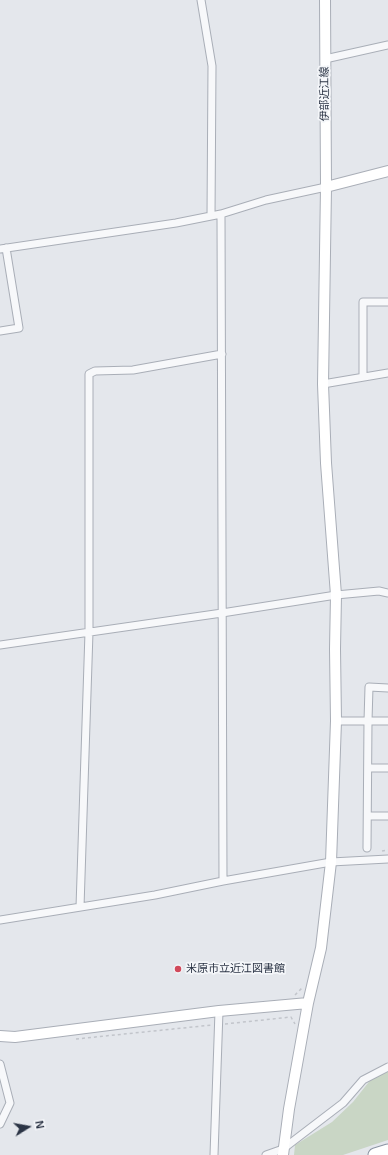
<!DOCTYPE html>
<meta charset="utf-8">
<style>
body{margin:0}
#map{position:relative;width:388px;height:1155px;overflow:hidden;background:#e4e7ec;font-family:Arial,sans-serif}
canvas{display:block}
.north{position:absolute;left:8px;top:1107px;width:40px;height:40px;-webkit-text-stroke:3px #f4f6f9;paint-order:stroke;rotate:79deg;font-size:11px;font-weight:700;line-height:16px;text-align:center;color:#2b3445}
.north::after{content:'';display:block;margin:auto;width:14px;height:18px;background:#2b3445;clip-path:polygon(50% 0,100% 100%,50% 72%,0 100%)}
</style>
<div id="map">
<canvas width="388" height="1155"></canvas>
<div class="north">N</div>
</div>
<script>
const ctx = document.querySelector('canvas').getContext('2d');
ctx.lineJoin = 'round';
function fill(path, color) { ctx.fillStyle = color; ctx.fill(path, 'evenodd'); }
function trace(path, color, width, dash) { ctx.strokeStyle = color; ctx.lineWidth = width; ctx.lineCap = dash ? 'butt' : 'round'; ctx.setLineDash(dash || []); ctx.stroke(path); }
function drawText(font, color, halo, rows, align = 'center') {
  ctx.font = font + ' Arial,"Noto Sans JP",sans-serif'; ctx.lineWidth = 3.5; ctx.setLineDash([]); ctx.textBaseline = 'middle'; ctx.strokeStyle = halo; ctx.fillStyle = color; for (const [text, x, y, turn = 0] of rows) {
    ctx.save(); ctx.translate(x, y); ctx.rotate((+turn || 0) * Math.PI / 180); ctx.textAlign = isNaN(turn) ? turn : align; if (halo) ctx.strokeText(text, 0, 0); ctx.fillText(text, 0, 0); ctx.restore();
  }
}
fill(new Path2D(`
 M388,1070V1140L343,1155H294L295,1145L332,1122L353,1102L372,1078Z`), '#c9d6c5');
const street = new Path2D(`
 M201,0L212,66L211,216
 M325,59L388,45
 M221,214L223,881L331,862L388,859
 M0,249L176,223L221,214L266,200L326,187
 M0,331L19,328L6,248
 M363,377V302H388
 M323,384L388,373
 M0,645L222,613L336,595L379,591L388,593
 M336,721H388
 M368,768H388
 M368,816H388
 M367,848L368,721L369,687L388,688
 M80,907L89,632V374L95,371L133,370L222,354
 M0,920L155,895L223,881
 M0,1064L10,1103L0,1124
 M214,1155L219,1011
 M266,1155L283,1149L292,1142L343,1103L363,1080L388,1067`);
const secondary = new Path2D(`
 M326,187L388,171
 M0,1036L15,1037L219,1011L308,1003
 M283,1155L289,1109L308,1003L321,948L331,862L336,721L335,649L336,595L326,463L323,384L326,187L325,0`);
const highway = new Path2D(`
 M375,1155L388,1151`);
trace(street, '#a9aeb7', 9);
trace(secondary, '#a9aeb7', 12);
trace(highway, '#8b94a3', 15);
trace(new Path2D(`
 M382,851L388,850
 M295,995L302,988
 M225,1024L291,1017L295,1024
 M76,1039L212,1025`), '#c2c5cb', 1.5, [3, 3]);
trace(street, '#f7f8fa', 7);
trace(secondary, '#fff', 10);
trace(highway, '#fff', 13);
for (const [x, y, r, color] of [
 [178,969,4,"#d1495b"]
]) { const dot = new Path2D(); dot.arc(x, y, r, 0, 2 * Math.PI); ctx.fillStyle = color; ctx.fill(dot); trace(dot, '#f4f6f9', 1.5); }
drawText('11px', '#2b3445', '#f4f6f9', [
 ["伊部近江線",325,94,-90]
]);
drawText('11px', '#2b3445', '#f4f6f9', [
 ["米原市立近江図書館",186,969]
], 'left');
</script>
